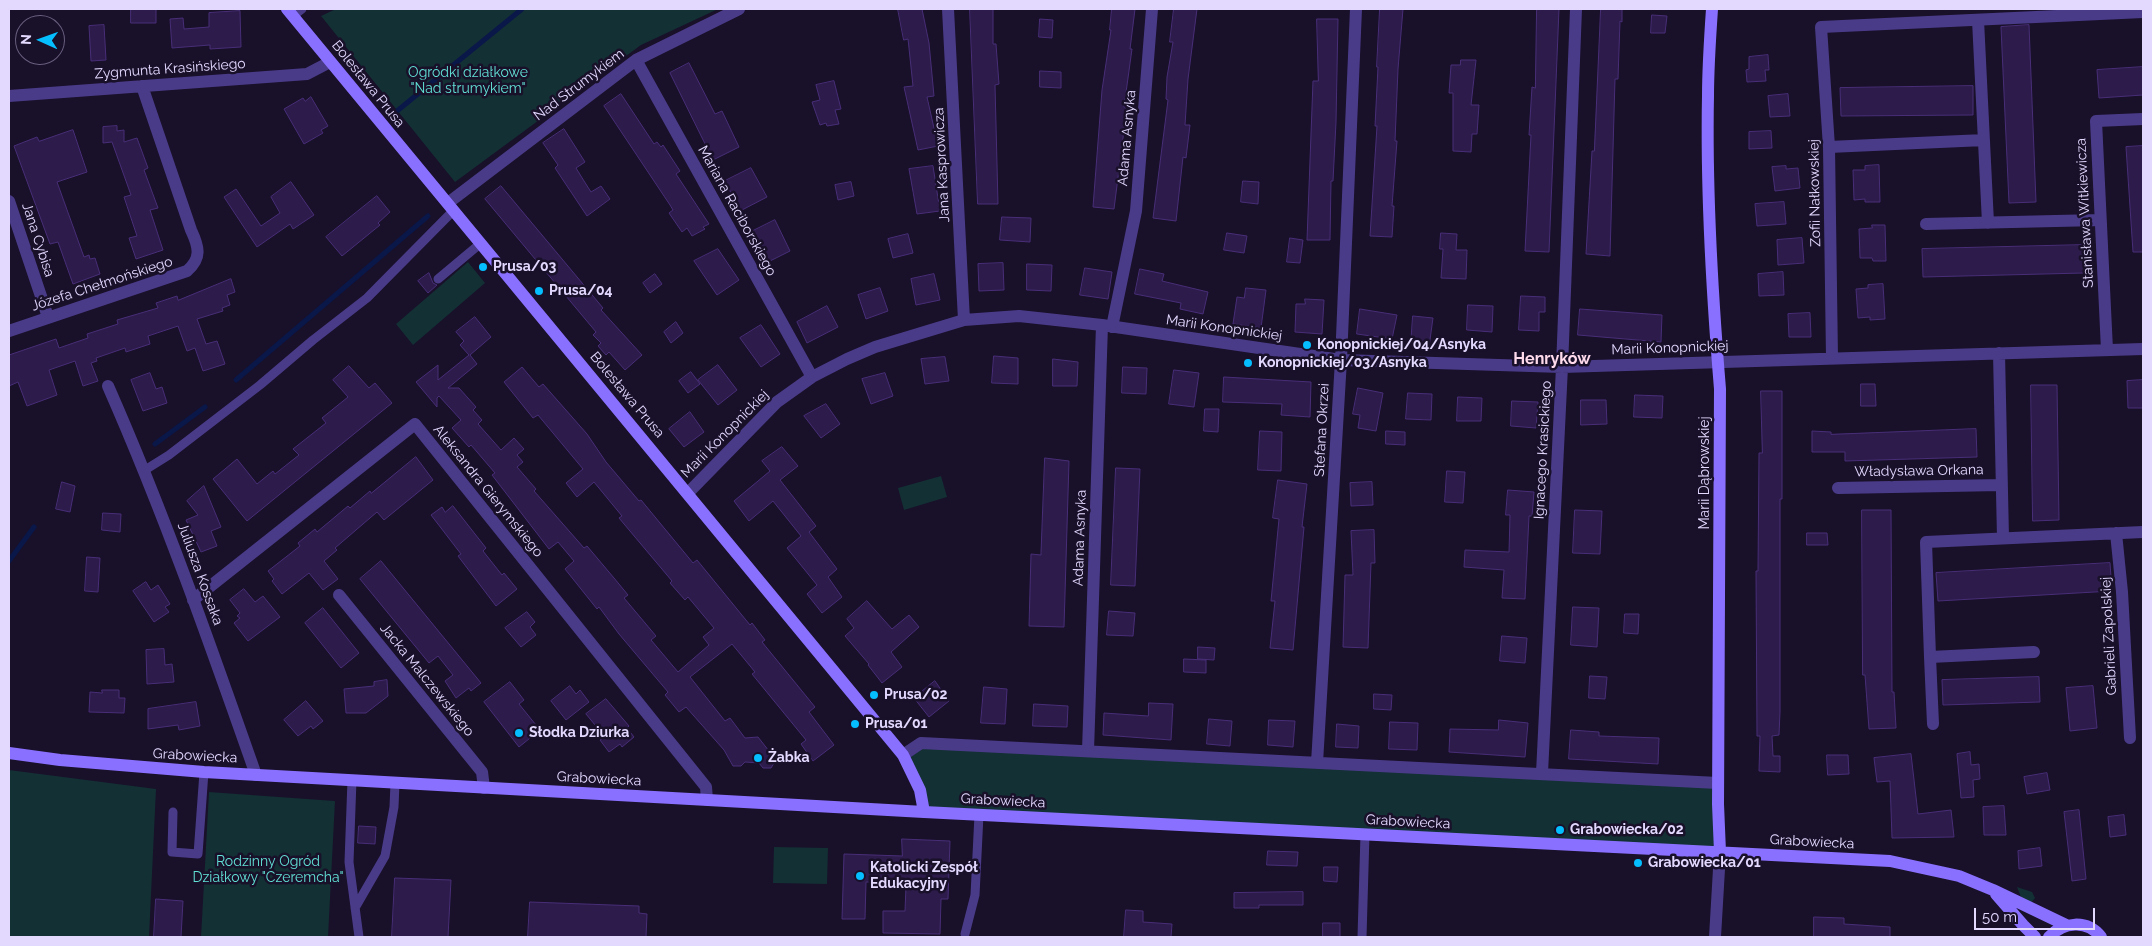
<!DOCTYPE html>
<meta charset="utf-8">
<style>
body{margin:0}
#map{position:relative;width:2152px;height:946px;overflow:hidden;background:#19102a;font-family:Raleway,sans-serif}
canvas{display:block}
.frame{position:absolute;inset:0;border:10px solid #e3d9ff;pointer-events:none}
.north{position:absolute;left:15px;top:15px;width:50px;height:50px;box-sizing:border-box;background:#19102a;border:1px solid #6a607f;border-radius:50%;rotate:272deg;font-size:14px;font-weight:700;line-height:20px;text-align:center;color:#e3d9ff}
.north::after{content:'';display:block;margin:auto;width:18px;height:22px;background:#05beff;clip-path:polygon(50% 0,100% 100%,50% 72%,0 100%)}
.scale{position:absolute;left:1974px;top:908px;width:121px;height:22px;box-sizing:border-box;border:2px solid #e3d9ff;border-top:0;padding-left:6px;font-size:15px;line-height:18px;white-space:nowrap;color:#e3d9ff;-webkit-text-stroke:4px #19102a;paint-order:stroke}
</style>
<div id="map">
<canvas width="2152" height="946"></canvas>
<div class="frame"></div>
<div class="north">N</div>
<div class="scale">50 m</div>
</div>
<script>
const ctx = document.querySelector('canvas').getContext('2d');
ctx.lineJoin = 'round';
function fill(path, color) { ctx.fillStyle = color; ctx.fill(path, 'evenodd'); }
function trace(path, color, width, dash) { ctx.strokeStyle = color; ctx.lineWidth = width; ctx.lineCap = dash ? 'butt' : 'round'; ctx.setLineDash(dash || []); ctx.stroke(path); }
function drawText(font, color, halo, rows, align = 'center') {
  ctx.font = font + ' Raleway,sans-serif'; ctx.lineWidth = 5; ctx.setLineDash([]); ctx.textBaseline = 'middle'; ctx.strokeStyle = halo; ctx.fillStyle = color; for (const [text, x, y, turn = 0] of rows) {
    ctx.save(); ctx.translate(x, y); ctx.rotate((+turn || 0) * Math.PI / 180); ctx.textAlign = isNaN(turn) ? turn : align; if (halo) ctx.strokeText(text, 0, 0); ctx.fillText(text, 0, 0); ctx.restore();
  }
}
fill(new Path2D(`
 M336,9H718L641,45L455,182L321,16Z
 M468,262L485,283L413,345L396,324Z
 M941,476L947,497L904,510L898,488Z
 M921,743L1718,783L1720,852L924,812L903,755Z
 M9,770L156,789L149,937H9Z
 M209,792L335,801L328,937H201Z
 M774,847L828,848L827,884L773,883Z
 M2017,887L2032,892L2035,898L2031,903L2021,897Z`), '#133034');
trace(new Path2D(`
 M397,111L522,9
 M236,380L428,216
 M155,444L205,407
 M9,561L34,527`), '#0a1749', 5);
const building = new Path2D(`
 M131,9H156V23H131Z
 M898,9H922L929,43L934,96L927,97L938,146L918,150L904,87L913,86L908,39L904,40Z
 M970,9H993V44H996L999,84L995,85L998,204H978Z
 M1112,9H1135L1130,49H1132L1124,107L1126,108L1124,130L1114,209L1093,207L1102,90L1111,30H1110Z
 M1174,9H1197L1188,79L1185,125H1190L1186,158L1183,157L1176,221L1153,218L1168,100L1166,99L1167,77L1173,42H1170Z
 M1380,9H1403L1398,69L1395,141H1397L1392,206H1394L1392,237L1370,236L1377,126H1375L1378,67H1377Z
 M1537,9H1559L1549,252L1525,251L1531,135H1529L1532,87L1535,88Z
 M1601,9H1622V22L1620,21L1618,79H1615L1610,256L1586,254L1592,151H1594Z
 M240,11L241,47L210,49V45L172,48L170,19L183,18L184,29L209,27V13Z
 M1652,15L1667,16L1665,33H1651Z
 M1040,19L1053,20L1052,38L1039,37Z
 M1317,19H1338L1336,122L1333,181H1331L1330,240H1307L1313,81H1318Z
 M104,25L106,60L91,61L89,26Z
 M2029,25L2036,202L2009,203L2001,27Z
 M1768,55L1769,70H1765L1766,81L1747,82L1746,70L1749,69V57Z
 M1461,60H1476L1471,105H1479L1477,134H1472L1471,152L1453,151V93H1449L1451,65H1460Z
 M689,63L715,114L722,111L739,147L713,160L670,73Z
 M2143,67V95L2099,98L2097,70Z
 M1040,71L1061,72V88L1040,87Z
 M834,81L841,109L835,110L839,124L827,126L826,123L820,125L812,102L820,100L816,85Z
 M1973,86V115L1841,116L1840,88Z
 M621,94L654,144L657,142L661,147L663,145L680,171L676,174L709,224L703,227L705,229L692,236L687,228L682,232L669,213L673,210L670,205L604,106Z
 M1788,94L1790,116L1770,117L1768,96Z
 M311,97L328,126L321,130L323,133L304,144L284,109L303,98L305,101Z
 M117,126V131L124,130V142L137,138L148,168L144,170L158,208L150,210L163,250L136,259L129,238L137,236L124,197L131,195L112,142L103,143V127Z
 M564,129L585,162L576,168L584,181L591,192L601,186L610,199L587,216L555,168L558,165L543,143Z
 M73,130L87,172L57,182L84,257L89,255L90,259L95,258L100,274L73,284L58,242L50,244L14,146L37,137L39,141Z
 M1771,131L1772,148L1749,149V132Z
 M2143,146V252H2133L2126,147Z
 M1879,165L1880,202H1865V199L1854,200L1853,170H1865V166Z
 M933,166L940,211L917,214L909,169Z
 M1786,166V169L1798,168L1800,188L1775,191L1772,167Z
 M751,168L767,197L740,211L725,181Z
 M1243,181L1259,182L1258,204L1241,202Z
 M291,182L314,215L293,229L290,224L257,247L224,197L236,189L261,226L280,213L271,197Z
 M851,182L854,196L838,200L835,185Z
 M501,186L603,308L601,310L642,355L625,370L609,352L606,355L598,346L601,343L593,335L596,332L485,199Z
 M377,196L390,212L378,223L380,225L342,256L326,237Z
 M1784,202L1786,224L1757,226L1755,204Z
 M1002,217L1031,218L1030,242L1000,240Z
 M775,220L790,251L768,262L753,231Z
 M1872,225H1885L1886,261H1873L1872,258H1860L1859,229L1872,228Z
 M1227,233L1247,236L1244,253L1224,250Z
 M1441,233L1457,234L1456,250H1467L1466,279L1441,278L1443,249H1440Z
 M908,234L913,253L893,258L888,239Z
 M1290,238L1303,240L1300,263L1287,262Z
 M1802,238L1804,263L1778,265L1777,240Z
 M2084,245V273L1923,277L1922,249Z
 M718,249L739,280L717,295L694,261Z
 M1003,263L1004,290L979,291L978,264Z
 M1027,264L1052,265L1051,291L1027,290Z
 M1085,268L1112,272L1108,299L1080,295Z
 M1140,269L1164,274L1162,281L1208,292L1203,314L1180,309L1181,303L1135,294Z
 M1783,272L1784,295L1759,296L1758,274Z
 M429,273L433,283L437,285L428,293L418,281Z
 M655,274L662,284L650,293L643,283Z
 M934,274L940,300L916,305L911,279Z
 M231,279L235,292L227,295L230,305L222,308L223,311L197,319L206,344L217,341L225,364L203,371L195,348L187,351L178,326L148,336L150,344L126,352L125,348L96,358L97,361L91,363L98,381L83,386L75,361L49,370L57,395L27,406L18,382L9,386V355L56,339L59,348L88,338L87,334L118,324L117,320L158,308L156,303L177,296L178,300Z
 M1883,284L1885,319L1870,320V317L1858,318L1856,289L1868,288V285Z
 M880,288L888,311L866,319L858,295Z
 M1246,288L1266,290L1261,328L1233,324L1237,297L1244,298Z
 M1521,296L1545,297V312H1539V331L1519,330Z
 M1305,299L1324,300L1322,334L1295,332L1296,304H1305Z
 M1468,305L1493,306L1492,332L1467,330Z
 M827,306L838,327L807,343L797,322Z
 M1360,309L1397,315L1392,339L1357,334Z
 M1580,309L1662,315L1661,342L1578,335Z
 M1810,313L1811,337H1789L1788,314Z
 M1413,316L1433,318L1429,347L1411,345Z
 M475,317L491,337L470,355L477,364L448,388H459L476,407L473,410L482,420L478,424L501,450L514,438L524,449L517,455L523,462L517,467L536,489L534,491L584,548L587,546L614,578L628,595L624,598L656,636L651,640L678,672L709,645L703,637L714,628L688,597L685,600L670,583L672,581L619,518L622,516L594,482L577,497L566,483L583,469L538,415L533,418L504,382L522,367L539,387L543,384L587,434L606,462L639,501L641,500L693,563L697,560L750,625L752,623L765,640L762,642L815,707L809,712L834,745L813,761L801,744L806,740L752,674L755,672L732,644L690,677L725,721L730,718L745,738L758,737L776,760L771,768H763L759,763L745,762L741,766H733L724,750L686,707L679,712L665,695L668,692L619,634L599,607L597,609L565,569L574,561L558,542L549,549L492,475L495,473L471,445L469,447L452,428L461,420L439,396L437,398V407L416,382L438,365V380L469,355L460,345L464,341L456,332Z
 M676,322L683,333L671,343L664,332Z
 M761,325L780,354L761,367L740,338Z
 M994,356L1018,358V384L992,383Z
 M945,357L949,381L925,384L921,359Z
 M1053,359L1078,362L1077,386H1053Z
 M718,365L737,390L718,405L698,380Z
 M349,366L369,388L375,383L392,403L247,521L213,479L237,459L257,484L273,471L275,474L299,455L293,449L326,423L322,418L348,397L333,380Z
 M1123,367L1147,368L1146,394L1122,393Z
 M1174,370L1199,373L1194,407L1169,404Z
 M691,372L700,384L688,393L679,381Z
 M150,373L156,389L162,387L167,403L143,411L131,380Z
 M885,373L893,396L871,404L862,379Z
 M1224,377L1311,382L1310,417L1281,415L1282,404L1223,402Z
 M2143,380V408H2128L2127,381Z
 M1861,384H1875L1876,406H1861Z
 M2031,385H2057L2059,520L2033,521Z
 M1358,388L1383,393L1376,431L1358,428L1360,415L1353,414Z
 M1761,391H1782V499H1780V712L1779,735L1772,736L1773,756H1780V772L1759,771L1760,736H1757L1756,571H1758L1759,453H1762Z
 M1408,393L1432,394L1431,420L1406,419Z
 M1635,395L1663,396L1662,418L1634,417Z
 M1458,397L1482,398L1481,421H1457Z
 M1581,400H1606L1607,424L1581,425Z
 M1512,401L1538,402L1536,428L1511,426Z
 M826,404L840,424L821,438L804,416Z
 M1205,409H1219L1218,432L1204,431Z
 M690,412L704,432L684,447L669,429Z
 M1976,429L1977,457L1845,461V452H1812V431L1831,432V434Z
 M1260,431L1282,432L1281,471L1258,470Z
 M1386,431L1405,432V445L1386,444Z
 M782,447L798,466L780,480L816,526L809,532L837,569L828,577L842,597L822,613L807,594L817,585L787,548L801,536L773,501L749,521L734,501L770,471L762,461Z
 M416,457L433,480L384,520L377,512L335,548L337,550L324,561L338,579L323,590L309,573L282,594L272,581L274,579L268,571L300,546L298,543L315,529L317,532L348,506L350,508L370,491L371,493Z
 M1045,458L1069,461L1064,627L1029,626L1031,554L1041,555V553Z
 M1116,468L1140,469L1135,586L1111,585Z
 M1447,471L1465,472L1463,503L1445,502Z
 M1278,480L1307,484L1302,527H1304L1293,650L1270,648L1275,601H1271L1279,519L1273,518Z
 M62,482L75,486L70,512L56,509Z
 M1372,482L1373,505L1351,506L1350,483Z
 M204,486L221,527L211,531L217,546L201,552L186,520L198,515L187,501Z
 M1508,490L1534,492L1532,516H1529L1525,599L1502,598L1504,570L1464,567L1465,550L1509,552L1510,515H1506Z
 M453,506L486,548L483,551L502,575L504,573L517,589L496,606L458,556L461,554L431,515L442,507L445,512Z
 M1575,510L1602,511L1600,554L1573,553Z
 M1862,510H1891L1892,692H1894L1896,728L1869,729L1865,675H1863Z
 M103,513L121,514L120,532L102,530Z
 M1374,530L1375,563H1371L1368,648L1343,647L1345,575H1353L1351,531Z
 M1807,533H1827L1828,545H1807Z
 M87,557L100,558L98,592L85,591Z
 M381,561L481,683L471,691L469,688L456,698L445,681L453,675L438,656L429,663L360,579Z
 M2110,563L2112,591L1938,601L1936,573Z
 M146,582L151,590L158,585L170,604L165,607L169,612L154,622L133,591Z
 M244,589L255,602L263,596L280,617L248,641L234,623L240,618L237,616L240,613L230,600Z
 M867,601L892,629L909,615L919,627L891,652L902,667L882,683L868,665L869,664L845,636L854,628L847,619Z
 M1573,607L1599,608L1597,647L1571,645Z
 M323,608L359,653L341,668L305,623Z
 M1109,611L1135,613L1133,636L1107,635Z
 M527,612L535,622L530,627L536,635L521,647L505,628Z
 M1625,614H1639L1638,634L1624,633Z
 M1502,636L1527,638L1525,663L1500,661Z
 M1198,647L1215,648L1214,660L1198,659Z
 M164,649L165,665L172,664L174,682L147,684L146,650Z
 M1184,659L1206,660V673L1184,672Z
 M1590,676L1607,677L1605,699L1589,698Z
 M2039,677L2040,702L1943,705L1942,680Z
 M387,680L388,696L366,713H346L344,689L374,686V682Z
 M935,681L949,701L929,717L914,698Z
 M510,682L524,700L519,704L540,730L519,747L484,702Z
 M570,686L576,694L580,690L589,702L566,720L551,701Z
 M2093,686L2097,728L2070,731L2066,688Z
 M984,687L1007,689L1005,724L981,723Z
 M102,690H119V698H125L124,713L89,712L90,692L102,693Z
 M1374,694L1392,695L1391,710L1374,709Z
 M606,699L629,726L627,728L634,737L622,747L620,744L609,752L600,740L605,737L586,714Z
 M306,701L323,721L313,729L311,726L298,736L284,720Z
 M196,702L200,726L179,730L178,725L148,729V709Z
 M1149,703L1173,704L1171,740L1103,735L1104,713L1148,716Z
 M1034,704L1068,706L1067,727L1033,726Z
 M1209,719L1232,721L1230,746L1207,744Z
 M1269,720L1295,721L1293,747L1268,745Z
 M1499,720L1528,723L1525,757L1449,752L1450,729L1498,730Z
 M1390,722L1418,723L1417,750L1389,749Z
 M1337,724L1359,726L1358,748L1336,747Z
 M1571,730L1599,732V736L1659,738L1658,764L1569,759Z
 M1970,752L1971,765L1979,764L1980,779L1973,780L1974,797L1961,798L1957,754Z
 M1911,754L1918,814L1951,810L1954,837L1892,838L1890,781L1877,782L1874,758Z
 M1827,755H1848L1849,774L1828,775Z
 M2047,773L2050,790L2027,794L2024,777Z
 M2004,806L2006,835H1984L1983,807Z
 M2079,810L2086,879L2072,881L2064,812Z
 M2124,815L2126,835L2110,837L2108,817Z
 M359,826L376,827L375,844L358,843Z
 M902,839L950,841L948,899H941L940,934L883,933V911H905L906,886H900V883L866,882L865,919H842L844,854L902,856Z
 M2040,848L2042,866L2019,869L2018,851Z
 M1268,851L1298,852L1297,866L1267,865Z
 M1324,867H1338L1337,882L1324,881Z
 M395,878L451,880L448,937H392Z
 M1303,892V905H1259V908H1234V893Z
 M156,899L183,901L181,937H154Z
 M530,902L639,906V913L647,914L646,937H528Z
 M1126,910L1143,911V922L1172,924L1171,937H1124Z
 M1814,917L1844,918V924L1890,927V937H1814Z
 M1323,923H1340V937H1323Z`);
fill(building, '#2d1c4b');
trace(building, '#482e77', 1);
trace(new Path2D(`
 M293,16L302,9
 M438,279L481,243
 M145,470L169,455L260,385L313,340L367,298L454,210
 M352,780L349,862L359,937
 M173,812L172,852L198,854L204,772
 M355,908L385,856L394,807L395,783
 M965,934L975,895L979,815
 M1362,937L1365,834`), '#4a3b89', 9);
trace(new Path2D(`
 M948,9L964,320
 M1978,20L1988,223
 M636,60L812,377
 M9,96L307,74L330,62
 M1829,147L1984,140
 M9,201L48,317
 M448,203L636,60L739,9
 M1926,224L2099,220
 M1112,327L1136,211L1152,9
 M9,331L187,271C202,258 199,247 191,230L142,86
 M2107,350L2096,121L2143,119
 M1999,353L2003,538
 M1832,358L1829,147L1821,27L2143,12
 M108,386C164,513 210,644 256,775
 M1838,488L2001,485
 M688,493L777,402L812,377L847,359L875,347L964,320L1019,316L1102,325L1341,360L1562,367L2143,349
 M2116,533L2122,592L2130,738
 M339,595L482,772L484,788
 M193,600L415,424L706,787L707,800
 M2034,652L1930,657L1926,542L2143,532
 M1930,657L1933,724
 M1088,751L1102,325
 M903,755L921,743L1718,783
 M1317,763L1341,360L1356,9
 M1542,773L1562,367L1576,9
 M1715,937L1720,852`), '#4a3b89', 12);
trace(new Path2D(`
 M287,9L903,755L920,790L924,812
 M1712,9C1710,38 1708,67 1708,96C1706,194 1712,292 1720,389L1718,804L1720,852
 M9,753L60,760L204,772L924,812L1890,861L1959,876L1993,890L2066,925
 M1996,894L2023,925L2035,937
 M2049,937C2063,922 2087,919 2101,937`), '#8a70ff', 12);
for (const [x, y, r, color] of [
 [483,267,5,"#05beff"],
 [539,291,5,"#05beff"],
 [1307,345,5,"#05beff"],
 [1248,363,5,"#05beff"],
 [874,695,5,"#05beff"],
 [855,724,5,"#05beff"],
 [519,733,5,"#05beff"],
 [758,758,5,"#05beff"],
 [1560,830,5,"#05beff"],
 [1638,863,5,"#05beff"],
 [860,876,5,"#05beff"]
]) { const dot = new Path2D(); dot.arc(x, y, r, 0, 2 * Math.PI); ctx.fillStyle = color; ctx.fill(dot); trace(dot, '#19102a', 2); }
drawText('14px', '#e3d9ff', '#19102a', [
 ["Zygmunta Krasińskiego",170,69,-4],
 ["Bolesława Prusa",368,84,51],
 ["Nad Strumykiem",579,85,-37],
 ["Adama Asnyka",1127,138,-85],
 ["Jana Kasprowicza",942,165,-93],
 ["Zofii Nałkowskiej",1815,193,-91],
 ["Mariana Raciborskiego",737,211,61],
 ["Stanisława Witkiewicza",2085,213,-93],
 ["Jana Cybisa",38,240,72],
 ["Józefa Chełmońskiego",102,284,-18],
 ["Marii Konopnickiej",1224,328,8],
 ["Marii Konopnickiej",1670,348,-2],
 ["Bolesława Prusa",627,395,50],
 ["Stefana Okrzei",1322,430,-87],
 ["Marii Konopnickiej",725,434,-45],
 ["Ignacego Krasickiego",1543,450,-87],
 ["Władysława Orkana",1919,471,-1],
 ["Marii Dąbrowskiej",1705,473,-90],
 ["Aleksandra Gierymskiego",488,491,51],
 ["Adama Asnyka",1080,538,-88],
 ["Juliusza Kossaka",200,574,70],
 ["Gabrieli Zapolskiej",2109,636,-93],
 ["Jacka Malczewskiego",427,680,51],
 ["Grabowiecka",195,756,3],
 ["Grabowiecka",599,779,3],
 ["Grabowiecka",1003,801,3],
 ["Grabowiecka",1408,822,3],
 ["Grabowiecka",1812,842,3]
]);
drawText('14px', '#62e2d6', '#19102a', [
 ["Ogródki działkowe",468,73],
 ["\"Nad strumykiem\"",468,89],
 ["Rodzinny Ogród",268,862],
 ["Działkowy \"Czeremcha\"",268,878]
]);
drawText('bold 14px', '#e3d9ff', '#19102a', [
 ["Prusa/03",493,267],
 ["Prusa/04",549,291],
 ["Konopnickiej/04/Asnyka",1317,345],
 ["Konopnickiej/03/Asnyka",1258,363],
 ["Prusa/02",884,695],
 ["Prusa/01",865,724],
 ["Słodka Dziurka",529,733],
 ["Żabka",768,758],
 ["Grabowiecka/02",1570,830],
 ["Grabowiecka/01",1648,863],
 ["Katolicki Zespół",870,868],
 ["Edukacyjny",870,884]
], 'left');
drawText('bold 16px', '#ffdbec', '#19102a', [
 ["Henryków",1552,359]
]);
</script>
